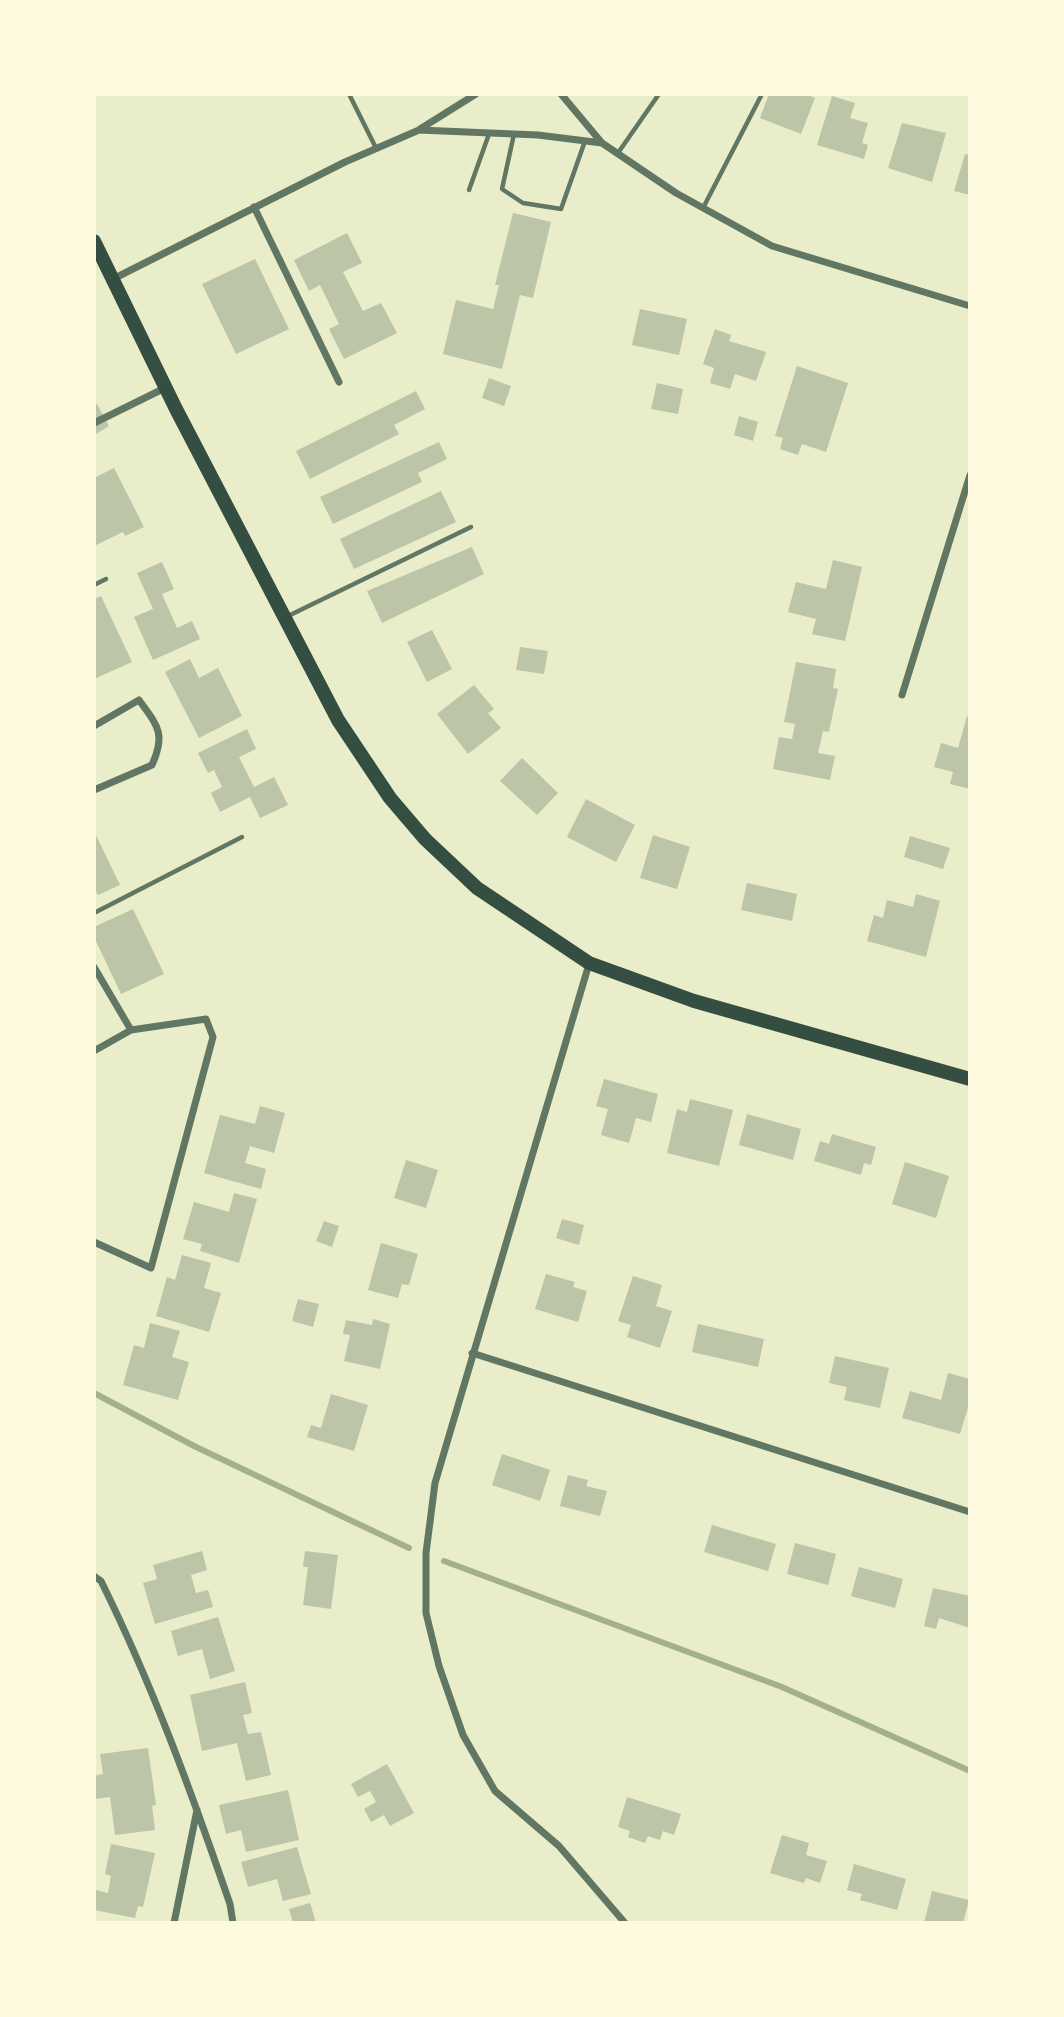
<!DOCTYPE html>
<style>
body{margin:0}
#map{position:relative;width:1064px;height:2017px;overflow:hidden;background:#e9edc9;font-family:"Archivo Narrow",sans-serif}
canvas{display:block}
.frame{position:absolute;inset:0;border:96px solid #fefae0;pointer-events:none}
</style>
<div id="map">
<canvas width="1064" height="2017"></canvas>
<div class="frame"></div>
</div>
<script>
const ctx = document.querySelector('canvas').getContext('2d');
ctx.lineJoin = 'round';
function trace(path, color, width, dash) { ctx.strokeStyle = color; ctx.lineWidth = width; ctx.lineCap = dash ? 'butt' : 'round'; ctx.setLineDash(dash || []); ctx.stroke(path); }
function fill(path, color) { ctx.fillStyle = color; ctx.fill(path, 'evenodd'); }
trace(new Path2D(`
 M94,1393L194,1446L409,1548
 M444,1561L782,1687L970,1771`), '#a3b18a', 6);
fill(new Path2D(`
 M769,94H806L815,98L801,134L760,118Z
 M832,96L855,103L850,118L868,123L862,143L868,145L864,159L817,145Z
 M902,123L946,133L932,182L888,168Z
 M965,154L970,155V195L954,191Z
 M513,213L551,222L533,298L520,295L502,369L443,354L456,300L493,309L499,285H495Z
 M347,233L362,263L343,272L363,311L381,303L397,333L344,359L329,329L339,324L320,285L309,291L294,260Z
 M255,259L289,329L236,354L202,284Z
 M640,309L687,319L679,355L632,345Z
 M715,329L731,335L729,341L766,352L756,381L735,374L730,389L710,383L714,368L703,364Z
 M797,366L848,383L826,452L802,444L798,455L780,449L783,438L775,436Z
 M489,378L511,386L504,406L482,398Z
 M657,383L683,389L678,414L651,409Z
 M416,391L425,409L394,425L399,434L310,479L296,451Z
 M97,404L109,426L96,434L94,406Z
 M739,416L758,422L753,441L734,435Z
 M439,442L447,459L418,473L422,482L333,524L320,497Z
 M114,468L144,527L125,536L123,532L94,546V478Z
 M441,491L456,522L354,569L340,539Z
 M472,547L484,574L382,623L367,591Z
 M833,560L862,567L845,641L812,634L816,619L788,612L796,582L826,589Z
 M162,562L174,589L162,594L177,628L192,621L200,639L153,660L134,617L153,609L137,573Z
 M101,596L132,662L94,679V599Z
 M432,630L452,669L427,682L407,642Z
 M520,647L548,651L544,674L516,670Z
 M190,659L199,678L218,668L242,716L199,738L165,672Z
 M796,662L836,669L833,688L838,689L829,732L823,731L818,753L835,756L830,780L773,769L779,737L792,739L795,724L784,722Z
 M474,685L494,709L488,713L501,728L468,754L437,714Z
 M967,716L970,717V789L950,784L953,772L934,767L941,743L958,748Z
 M247,729L256,749L239,757L254,787L274,777L288,805L260,818L250,797L220,812L211,793L222,787L214,770L208,773L198,753Z
 M522,758L558,793L537,815L500,781Z
 M586,799L635,825L616,862L567,837Z
 M94,831L120,885L98,895L94,889Z
 M653,835L690,847L677,889L640,878Z
 M910,836L950,848L943,869L904,857Z
 M747,883L797,894L792,921L741,910Z
 M916,894L940,901L926,957L867,941L874,915L883,918L887,900L913,907Z
 M133,909L164,974L121,994L94,937V927Z
 M604,1079L658,1094L651,1122L636,1118L629,1143L601,1135L608,1109L596,1106Z
 M690,1099L733,1110L719,1166L667,1153L677,1109L687,1112Z
 M260,1106L285,1113L274,1153L250,1146L245,1163L266,1169L261,1189L204,1173L220,1115L255,1124Z
 M747,1114L801,1129L793,1160L739,1145Z
 M832,1134L876,1147L871,1165L864,1163L861,1175L814,1161L820,1141L829,1144Z
 M406,1160L438,1170L426,1208L394,1198Z
 M905,1162L949,1176L936,1218L892,1204Z
 M234,1193L257,1199L239,1263L200,1251L202,1244L183,1239L194,1202L229,1212Z
 M562,1219L584,1225L579,1245L556,1238Z
 M324,1221L339,1226L332,1247L316,1241Z
 M381,1243L418,1254L409,1285L402,1284L398,1298L368,1290Z
 M182,1255L211,1263L204,1288L221,1293L209,1332L156,1316L167,1277L175,1280Z
 M546,1274L575,1282L573,1287L587,1291L578,1322L535,1309Z
 M633,1276L662,1285L656,1306L672,1311L660,1348L627,1337L631,1325L618,1321Z
 M298,1299L319,1304L313,1327L292,1321Z
 M373,1319L390,1324L380,1369L344,1361L350,1335L343,1334L346,1320L372,1325Z
 M150,1323L180,1331L172,1357L189,1362L178,1400L123,1385L134,1345L144,1348Z
 M698,1324L764,1339L758,1367L692,1352Z
 M835,1356L889,1368L880,1408L844,1400L847,1387L829,1383Z
 M948,1373L970,1379V1401L960,1434L902,1418L910,1391L941,1400Z
 M331,1394L368,1405L354,1451L307,1437L311,1425L321,1428Z
 M502,1454L550,1470L540,1501L492,1485Z
 M568,1475L588,1480L586,1486L607,1491L600,1516L560,1506Z
 M712,1525L776,1544L768,1571L704,1552Z
 M795,1543L836,1554L828,1585L787,1574Z
 M202,1551L207,1570L191,1575L196,1593L208,1590L213,1607L155,1624L143,1583L157,1579L153,1565Z
 M305,1551L338,1555L331,1609L303,1605L308,1567H303Z
 M859,1567L903,1579L895,1608L851,1596Z
 M933,1588L970,1596V1628L939,1618L936,1629L924,1626Z
 M218,1617L235,1671L210,1679L202,1649L178,1656L171,1631Z
 M245,1682L252,1713L243,1715L248,1734L261,1732L271,1775L246,1781L237,1743L202,1751L190,1695Z
 M148,1748L156,1805L152,1806L155,1830L115,1835L110,1797L95,1799L94,1776L103,1774L100,1754Z
 M387,1764L414,1813L390,1826L384,1815L371,1822L364,1809L376,1802L370,1791L358,1797L351,1784Z
 M288,1790L299,1840L246,1852L241,1830L226,1834L219,1805Z
 M627,1797L681,1814L674,1835L663,1831L660,1840L648,1836L645,1843L628,1837L630,1831L618,1827Z
 M782,1835L809,1843L806,1855L827,1861L820,1883L806,1878L804,1883L770,1873Z
 M111,1844L155,1853L143,1907L138,1906L135,1918L94,1910L96,1890L108,1893L111,1876L105,1874Z
 M297,1847L311,1894L283,1901L277,1879L248,1887L241,1862Z
 M854,1864L906,1879L897,1910L860,1900L862,1894L847,1890Z
 M932,1891L969,1900L963,1923H924Z
 M310,1903L316,1923H293L289,1909Z`), '#bcc5a7');
trace(new Path2D(`
 M349,94L376,148
 M514,134L502,189L523,203L561,209L585,141
 M618,153L659,94
 M469,190L489,134
 M703,208L762,94
 M94,585L106,579
 M286,617L471,527
 M94,913L242,837`), '#617663', 4.5);
trace(new Path2D(`
 M561,94L602,143
 M420,129L476,94
 M254,207L339,382
 M113,279L345,162L419,130L538,135L602,143L676,193L772,246L970,306
 M94,423L165,388
 M902,695L970,475
 M94,726L139,700C158,726 166,734 152,765L94,790
 M589,964L435,1483L426,1553V1613L439,1666L463,1735L495,1791L559,1846L625,1923
 M94,967L131,1030
 M94,1051L131,1030L206,1019L213,1037L151,1268L94,1242
 M472,1353L970,1512
 M94,1576L101,1581C153,1686 192,1794 230,1904L233,1923
 M174,1923L197,1810`), '#617663', 7);
trace(new Path2D(`
 M94,241L176,409L338,720L390,798L425,839L477,888L589,963L694,1001L970,1079`), '#344e41', 14);
</script>
